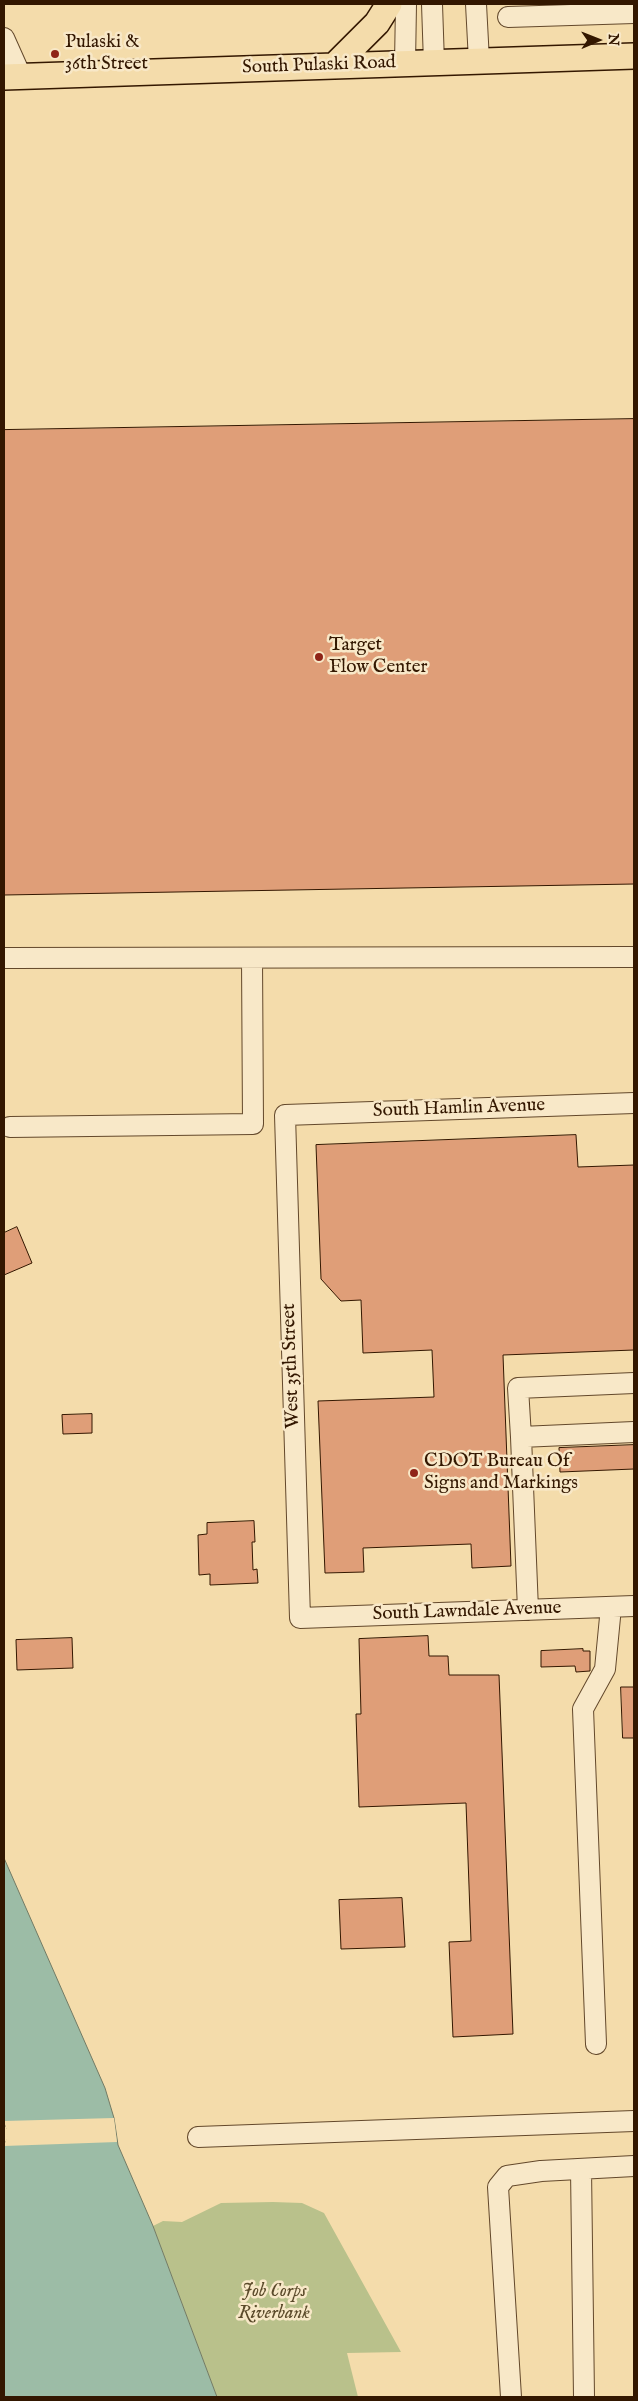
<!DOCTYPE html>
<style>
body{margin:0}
#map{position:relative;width:638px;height:2401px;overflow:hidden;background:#f4dcab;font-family:"IM FELL English",serif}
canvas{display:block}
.frame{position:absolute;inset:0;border:5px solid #331700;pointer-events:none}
.north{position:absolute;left:573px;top:15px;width:50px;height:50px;-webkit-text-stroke:4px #f8e8c8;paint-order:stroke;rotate:89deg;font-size:14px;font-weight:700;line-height:20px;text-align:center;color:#331700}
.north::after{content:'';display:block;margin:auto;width:18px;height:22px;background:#331700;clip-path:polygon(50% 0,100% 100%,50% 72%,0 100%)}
</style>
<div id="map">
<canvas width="638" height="2401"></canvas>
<div class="frame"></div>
<div class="north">N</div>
</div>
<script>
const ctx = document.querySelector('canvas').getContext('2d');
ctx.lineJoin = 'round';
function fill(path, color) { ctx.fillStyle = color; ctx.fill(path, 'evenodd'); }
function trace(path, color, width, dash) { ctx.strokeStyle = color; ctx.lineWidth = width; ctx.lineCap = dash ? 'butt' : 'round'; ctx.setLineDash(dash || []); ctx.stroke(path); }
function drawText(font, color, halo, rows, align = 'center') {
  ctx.font = font + ' "IM FELL English",serif'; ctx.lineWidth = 5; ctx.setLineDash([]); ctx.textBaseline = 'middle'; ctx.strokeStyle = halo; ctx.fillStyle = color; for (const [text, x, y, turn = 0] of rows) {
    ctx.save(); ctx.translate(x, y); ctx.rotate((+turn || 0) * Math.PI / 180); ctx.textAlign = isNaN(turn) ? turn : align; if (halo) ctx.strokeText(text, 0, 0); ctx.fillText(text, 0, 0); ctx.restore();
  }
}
fill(new Path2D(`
 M273,2202L302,2203L324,2213L401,2352L347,2353L358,2397H217L153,2226L163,2221L182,2222L221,2203Z`), '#b9c18b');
const water = new Path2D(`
 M4,1858L105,2088L114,2118L118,2145L153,2226L217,2397H4V2145L10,2134L4,2123Z`);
fill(water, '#9cbca6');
trace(water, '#727a64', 1);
fill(new Path2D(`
 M114,2118L117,2142L4,2146L8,2134L4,2121Z`), '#f4dcab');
const building = new Path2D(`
 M634,419V884L4,895V430Z
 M576,1135L578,1167L634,1165V1350L503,1355L511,1566L472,1568L471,1544L363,1548L364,1572L325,1573L318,1401L434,1397L432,1350L363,1353L361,1300L341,1301L321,1279L316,1145Z
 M17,1227L32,1263L4,1275V1233Z
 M92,1414V1433L63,1434L62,1415Z
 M634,1445V1469L560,1472L559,1448Z
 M254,1521L255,1542H252L253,1570L257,1569L258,1583L210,1585V1574L199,1575L198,1535L207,1534V1523Z
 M428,1636L429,1656H448L449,1675H499L513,2034L453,2037L449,1942L471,1941L466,1803L359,1807L356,1714H361L359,1639Z
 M72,1638L73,1668L17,1670L16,1640Z
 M583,1649V1651H590V1671L576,1672L575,1666L541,1667V1651Z
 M621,1687H634V1738H623Z
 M402,1898L405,1947L341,1949L339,1900Z`);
fill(building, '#df9e78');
trace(building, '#331700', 1);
const minor = new Path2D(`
 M432,4L434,63
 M476,4L479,61
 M508,17L634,13
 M4,38L21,76
 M405,64L406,4
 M4,958L634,957
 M634,1103L285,1115L300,1618L634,1606
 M10,1127L253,1124L252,958
 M521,1437L518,1388L634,1383
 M528,1610L521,1437L634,1432
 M596,2044L583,1709L605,1669L611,1607
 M198,2137L634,2121
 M581,2169L584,2397
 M511,2397L498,2187L507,2176L541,2171L634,2166`);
const major = new Path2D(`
 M334,66L377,23L389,4
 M4,77L634,56`);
trace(minor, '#63482b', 22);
trace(major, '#331700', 28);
trace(minor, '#f8e8c8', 20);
trace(major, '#f4dcab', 25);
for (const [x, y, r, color] of [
 [55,54,5,"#8f2418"],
 [319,657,5,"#8f2418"],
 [414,1473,5,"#8f2418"]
]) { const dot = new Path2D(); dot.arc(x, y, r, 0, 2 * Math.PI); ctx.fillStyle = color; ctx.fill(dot); trace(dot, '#f8e8c8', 2); }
drawText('19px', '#331700', '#f8e8c8', [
 ["Pulaski &",65,43],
 ["36th Street",65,65],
 ["Target",329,646],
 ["Flow Center",329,668],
 ["CDOT Bureau Of",424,1462],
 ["Signs and Markings",424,1484]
], 'left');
drawText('19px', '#331700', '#f8e8c8', [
 ["South Pulaski Road",319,66,-2],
 ["South Hamlin Avenue",459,1109,-2],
 ["West 35th Street",292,1366,-92],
 ["South Lawndale Avenue",467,1612,-2]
]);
drawText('italic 19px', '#5b4a2a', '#f8e8c8', [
 ["Job Corps",274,2292],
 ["Riverbank",274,2314]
]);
</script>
